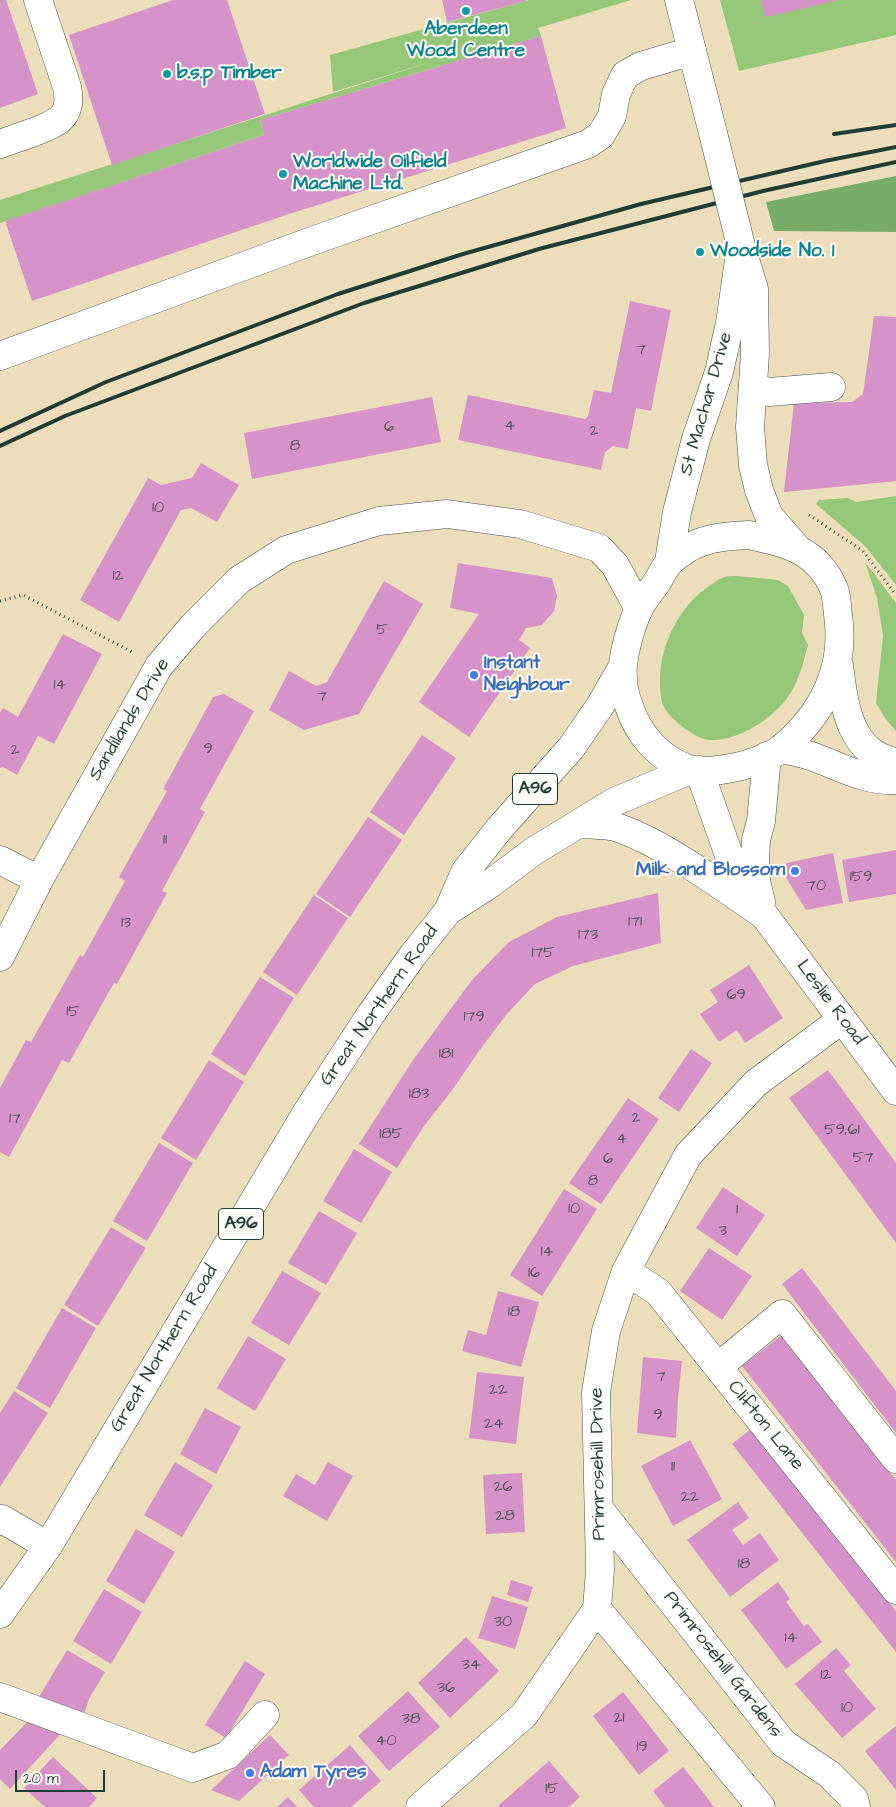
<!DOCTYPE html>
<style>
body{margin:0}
#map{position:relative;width:896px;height:1807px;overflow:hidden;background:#ecdebb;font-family:"Architects Daughter",sans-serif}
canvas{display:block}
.scale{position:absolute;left:15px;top:1770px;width:90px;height:22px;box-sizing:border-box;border:2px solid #1f3d34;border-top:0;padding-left:6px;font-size:15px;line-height:18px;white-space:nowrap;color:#1f3d34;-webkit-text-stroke:4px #fdfcf7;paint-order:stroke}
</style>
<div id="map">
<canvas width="896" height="1807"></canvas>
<div class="scale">20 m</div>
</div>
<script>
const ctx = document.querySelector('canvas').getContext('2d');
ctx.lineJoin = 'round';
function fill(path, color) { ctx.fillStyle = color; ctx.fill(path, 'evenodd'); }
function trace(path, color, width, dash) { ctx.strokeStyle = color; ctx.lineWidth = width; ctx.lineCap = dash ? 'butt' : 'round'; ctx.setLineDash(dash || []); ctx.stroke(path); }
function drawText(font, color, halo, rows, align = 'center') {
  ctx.font = font + ' "Architects Daughter",sans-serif'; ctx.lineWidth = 4; ctx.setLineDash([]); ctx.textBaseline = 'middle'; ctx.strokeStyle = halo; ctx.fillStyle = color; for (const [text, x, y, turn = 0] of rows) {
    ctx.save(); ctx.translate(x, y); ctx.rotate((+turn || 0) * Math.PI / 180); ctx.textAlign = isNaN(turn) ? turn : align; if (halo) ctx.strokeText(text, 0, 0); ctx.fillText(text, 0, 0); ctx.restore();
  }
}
fill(new Path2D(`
 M529,0H631L538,28L541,36L260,120L264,135L0,223V200L446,57L333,92L330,55Z
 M720,0H896V35L739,71Z
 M896,496V585L865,546L816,504L819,500L848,498L856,502Z
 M865,562L896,603V731L885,718L876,703L883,636L877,598Z
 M737,576L778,580L788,586L804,615L802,633L808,645C803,663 799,681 788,697C772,719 738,741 711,740C696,740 673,721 665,709C660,701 660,688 660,679C661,643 679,607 709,586C713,584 718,579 722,578C726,576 732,576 737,576Z`), '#94c777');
fill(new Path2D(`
 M896,176V232L774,231L766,202Z`), '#77ac68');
fill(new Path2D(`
 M0,0H6L38,94L0,108Z
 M173,0H227L265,114L112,165L69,35Z
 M442,0H526V1L447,22Z
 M761,0H835V1L765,17Z
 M541,36L566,128L292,213L32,301L5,221L264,135L260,120Z
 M630,301L671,310L651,411L636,408L628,449L613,446L605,452L601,470L458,440L468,395L585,419L588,416L594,390L611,393Z
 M874,316L896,317V481L784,492L794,403L852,402L863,394Z
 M432,397L441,442L252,479L244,433Z
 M201,463L239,485L217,522L191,508L181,510L119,622L80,600L148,478L161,485L192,478Z
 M458,563L552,578L557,596L554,611L542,625L526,628L519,640L530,648L469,737L419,702L479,614L450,608Z
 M384,581L423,604L359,714L304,730L269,710L289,671L316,686L327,682Z
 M63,634L102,654L54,744L38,736L17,775L3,767L0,768V713L3,708L18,717Z
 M224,694L254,711L200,809L205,812L162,891L167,893L117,984L114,983L69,1063L62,1060L9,1157L0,1152V1088L26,1040L31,1042L80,955L83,957L125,881L119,877L167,791L163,789L213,697Z
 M422,735L456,758L404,835L370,812Z
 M368,817L402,840L350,917L316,894Z
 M896,850V894L849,902L842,860Z
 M833,853L843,903L806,910L782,871L787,863Z
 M658,893L661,943L573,966L535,984L506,1015L479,1051L453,1089L424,1126L397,1168L359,1144L413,1060L472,980L509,942L557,917Z
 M314,895L348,918L297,995L263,972Z
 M749,965L783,1018L745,1043L737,1030L719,1042L700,1014L718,1002L710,990Z
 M260,977L294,998L245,1076L211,1054Z
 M691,1049L712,1063L679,1112L658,1098Z
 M209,1060L244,1082L196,1160L161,1138Z
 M828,1070L896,1163V1243L789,1098Z
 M628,1098L659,1119L601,1204L569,1183Z
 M159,1143L193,1163L147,1241L113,1221Z
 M354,1149L392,1172L361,1223L323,1201Z
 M723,1187L765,1215L737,1256L696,1228Z
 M564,1189L597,1209L542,1296L510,1275Z
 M319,1211L357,1233L326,1285L288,1263Z
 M111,1227L146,1248L98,1326L64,1305Z
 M709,1248L752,1276L722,1320L680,1291Z
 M802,1268L896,1391V1433L782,1284Z
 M282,1271L321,1293L289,1345L251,1323Z
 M498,1291L539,1302L521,1367L462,1351L468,1330L486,1335Z
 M62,1308L96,1328L50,1408L16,1388Z
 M782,1335L896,1480V1562L742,1366Z
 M248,1336L286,1359L255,1411L217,1388Z
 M643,1357L682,1361L678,1398L676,1438L637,1433Z
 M477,1372L524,1377L516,1444L469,1438Z
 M14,1391L48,1413L0,1487V1413Z
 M205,1408L241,1427L216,1474L180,1454Z
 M752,1428L896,1611V1652L732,1444Z
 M690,1440L722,1499L673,1526L641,1466Z
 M175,1462L213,1485L182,1537L144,1515Z
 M328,1462L353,1476L327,1521L283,1496L296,1474L315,1485Z
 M522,1473L525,1532L486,1534L483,1475Z
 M738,1502L749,1518L732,1530L743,1545L760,1533L779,1560L730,1597L687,1540Z
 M136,1529L175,1552L144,1604L106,1581Z
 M511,1580L533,1587L528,1602L507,1595Z
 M778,1582L790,1599L786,1602L804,1626L808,1624L822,1642L786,1669L741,1610Z
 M104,1589L142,1612L111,1664L73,1641Z
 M492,1596L528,1607L515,1649L478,1638Z
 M466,1637L499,1671L450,1718L418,1683Z
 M836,1648L851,1665L844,1671L876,1709L842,1738L795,1684Z
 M67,1650L105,1672L89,1699L82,1720L36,1702Z
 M245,1661L265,1674L226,1738L205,1725Z
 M408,1691L440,1727L389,1771L358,1736Z
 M623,1692L669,1751L639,1775L593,1716Z
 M34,1715L67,1727L10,1789L0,1779V1750Z
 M896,1726V1790L865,1751Z
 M270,1735L289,1755L239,1801L211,1790Z
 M350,1745L381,1781L351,1807H314L299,1790Z
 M53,1757L97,1798L89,1807H45L24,1788Z
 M549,1761L580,1797L569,1807H499L498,1806Z
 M683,1767L706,1796L714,1807H665L653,1791Z
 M288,1797L297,1807H277Z`), '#d693c9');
const minor = new Path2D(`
 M0,144C11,140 23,136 34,132C59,122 73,117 67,87L38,0
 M0,356L312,241L588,144L601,135L612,116L616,94L625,75L641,66L692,51
 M753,387L769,392L831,387
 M699,770L731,861L764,915L896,1091
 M0,860L39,880
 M761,902L756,881L755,861L756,840L761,821L767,756
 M0,957L39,880L159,666L193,626L239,580L286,550L379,521L447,514L520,524L599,548L615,565L639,609
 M626,1271L658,1292L896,1590
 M718,1367L782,1314L896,1459
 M600,1510L783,1743L829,1774L854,1799L856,1807
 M0,1521L2,1519L48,1546
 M597,1609L761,1807
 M0,1697L193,1768L228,1755L265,1715
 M420,1807L524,1715L597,1609L600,1570L596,1392L606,1331L626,1271L688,1155L756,1083L841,1020`);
const major = new Path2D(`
 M679,0L713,133
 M743,253L754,289L755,354L750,427L753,465L759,490L769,516L796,547
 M749,535C786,543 818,550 834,589C837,597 837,607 838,615C846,668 823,714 782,748C772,757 754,762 741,766C728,769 701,774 689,769C659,759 638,734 629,706C624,694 622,678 623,665C625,647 631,627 638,610C643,600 651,591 657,582C661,576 664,568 669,563C674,557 684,551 690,547C709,537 729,536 749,535Z
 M669,562L677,512L696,439L719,372L730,323L741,246
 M839,665C844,704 849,754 896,762
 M781,749C791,751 801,753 811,756C839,766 866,782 896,780
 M580,824C592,825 607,824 619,828C669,846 720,886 764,915
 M448,911L490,884L534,851L614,802L690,770
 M0,1614L48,1546L307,1112L371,1014L413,955L448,911L465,872L499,829L571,748L600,706L623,666`);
trace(minor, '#3e5548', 29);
trace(major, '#3e5548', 29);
trace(new Path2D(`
 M809,515L863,551L896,595
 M0,601L23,595L134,653`), '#3e5548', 3, [1, 4]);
trace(minor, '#fff', 28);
trace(major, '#fff', 28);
trace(new Path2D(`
 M834,134L896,125
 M0,431L106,382L338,294L463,254L641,204L825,161L896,147
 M0,446L65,416L364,303L539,249L763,191L896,162`), '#1f3d34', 4);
const majorBridge = new Path2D(`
 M713,133L741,246`);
trace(majorBridge, '#3e5548', 29, []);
trace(majorBridge, '#fff', 28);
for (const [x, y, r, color] of [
 [466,11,5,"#0f9aa8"],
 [167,74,5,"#0f9aa8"],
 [283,174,5,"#0f9aa8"],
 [700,252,5,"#0f9aa8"],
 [474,675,5,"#3f7fe0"],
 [795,871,5,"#3f7fe0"],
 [250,1773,5,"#3f7fe0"]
]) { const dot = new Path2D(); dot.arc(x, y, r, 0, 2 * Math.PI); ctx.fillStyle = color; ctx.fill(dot); trace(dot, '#fdfcf7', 2); }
drawText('16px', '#4d5259', null, [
 ["7",641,351],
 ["4",510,427],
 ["6",389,428],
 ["2",594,432],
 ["8",295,447],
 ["10",158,509],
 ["12",118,577],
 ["5",382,631],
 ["14",60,686],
 ["7",322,698],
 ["9",208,750],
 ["2",15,751],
 ["11",165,841],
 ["159",861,878],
 ["70",816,887],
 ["171",635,923],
 ["13",126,924],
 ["173",588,936],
 ["175",543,954],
 ["69",736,996],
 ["15",73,1013],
 ["179",474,1018],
 ["181",446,1055],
 ["183",419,1095],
 ["2",636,1119],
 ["17",15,1120],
 ["59,61",842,1131],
 ["185",391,1135],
 ["4",622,1140],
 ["57",863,1159],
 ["6",608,1160],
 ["8",593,1182],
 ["10",574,1210],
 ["1",737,1211],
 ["3",723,1232],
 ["14",547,1253],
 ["16",534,1274],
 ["18",514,1313],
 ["7",661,1378],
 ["22",498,1391],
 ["9",658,1416],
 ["24",494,1425],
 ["11",673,1468],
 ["26",503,1488],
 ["22",690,1498],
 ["28",505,1517],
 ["18",744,1565],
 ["30",503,1623],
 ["14",791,1639],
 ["34",471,1666],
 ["12",826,1676],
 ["36",446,1689],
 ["10",847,1709],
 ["21",619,1719],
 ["38",411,1720],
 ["40",386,1742],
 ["19",642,1748],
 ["15",552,1790]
]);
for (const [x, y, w] of [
 [535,789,45],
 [241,1224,45]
]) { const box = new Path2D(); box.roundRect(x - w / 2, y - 15.5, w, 31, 4); ctx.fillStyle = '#fdfcf7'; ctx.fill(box); trace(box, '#1f3d34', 1); }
drawText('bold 18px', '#1f3d34', null, [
 ["A96",535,789],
 ["A96",241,1224]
]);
drawText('bold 19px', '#0d838f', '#fdfcf7', [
 ["Aberdeen",466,30,"center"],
 ["Wood Centre",466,52,"center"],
 ["b.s.p Timber",177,74],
 ["Worldwide Oilfield",293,163],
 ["Machine Ltd.",293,185],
 ["Woodside No. 1",710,252]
], 'left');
drawText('19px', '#1f3d34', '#fdfcf7', [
 ["St Machar Drive",707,404,-74],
 ["Sandilands Drive",130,720,-59],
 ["Leslie Road",830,1003,53],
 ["Great Northern Road",380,1006,-55],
 ["Great Northern Road",165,1349,-59],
 ["Clifton Lane",765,1426,51],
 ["Primrosehill Drive",599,1464,-91],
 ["Primrosehill Gardens",722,1665,52]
]);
drawText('bold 19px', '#366cbe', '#fdfcf7', [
 ["Instant",484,664],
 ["Neighbour",484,686],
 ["Milk and Blossom",785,871,"right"],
 ["Adam Tyres",260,1773]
], 'left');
</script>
